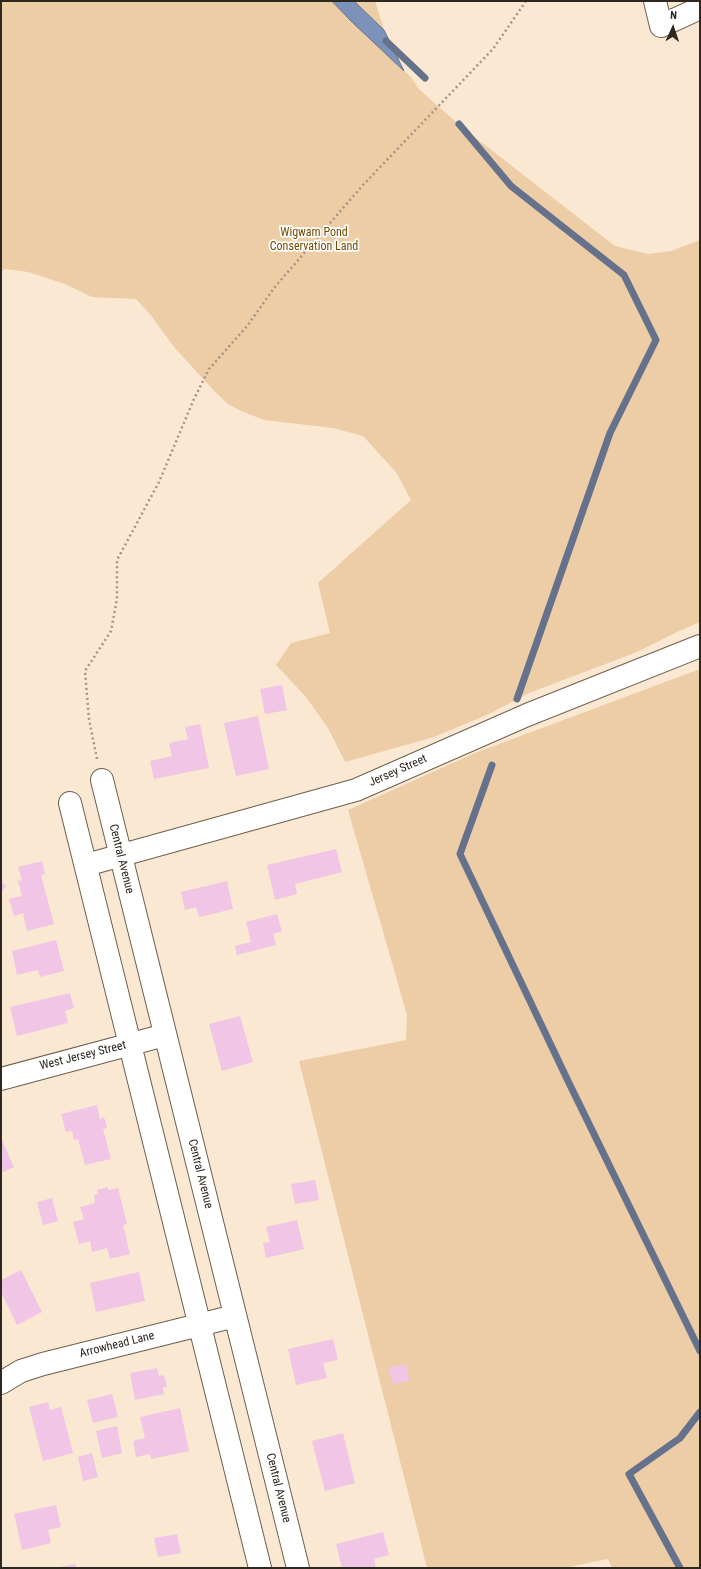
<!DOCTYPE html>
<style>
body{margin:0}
#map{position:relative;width:701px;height:1569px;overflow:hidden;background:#fae8d3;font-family:"Roboto Condensed",sans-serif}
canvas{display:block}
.frame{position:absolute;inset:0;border:2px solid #2f2820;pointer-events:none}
.north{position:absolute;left:653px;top:8px;width:40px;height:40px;-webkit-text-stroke:3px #fff;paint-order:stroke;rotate:3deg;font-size:11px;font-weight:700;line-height:16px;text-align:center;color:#2f2820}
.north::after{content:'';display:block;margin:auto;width:14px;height:18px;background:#2f2820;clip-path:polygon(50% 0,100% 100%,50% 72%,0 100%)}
</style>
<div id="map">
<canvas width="701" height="1569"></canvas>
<div class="frame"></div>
<div class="north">N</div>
</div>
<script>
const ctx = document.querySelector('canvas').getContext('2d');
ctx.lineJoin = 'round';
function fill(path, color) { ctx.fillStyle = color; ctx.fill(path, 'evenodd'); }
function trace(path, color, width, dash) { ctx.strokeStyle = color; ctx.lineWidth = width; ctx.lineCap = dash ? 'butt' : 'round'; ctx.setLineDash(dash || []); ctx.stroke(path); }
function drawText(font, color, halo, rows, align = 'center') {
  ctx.font = font + ' "Roboto Condensed",sans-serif'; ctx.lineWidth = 3.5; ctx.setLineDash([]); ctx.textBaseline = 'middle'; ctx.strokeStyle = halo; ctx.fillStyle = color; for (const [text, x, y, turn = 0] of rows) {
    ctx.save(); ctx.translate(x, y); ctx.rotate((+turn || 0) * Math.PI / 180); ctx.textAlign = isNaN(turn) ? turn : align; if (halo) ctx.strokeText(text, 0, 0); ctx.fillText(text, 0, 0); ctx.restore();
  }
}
fill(new Path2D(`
 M1,1H336L371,40L410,76L419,89L431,100L463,128L615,246L648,254L671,251L700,240V622L677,632L637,652L529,693L489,714L434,737L345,762L328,728L306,697L276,665L291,643L330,633L318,583L411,500L396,472L363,436L333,428L264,420L241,411L228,404L215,392L174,347L150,314L136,299L92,297L65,284L28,272L5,269L1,272Z
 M354,1H375L384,30Z
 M700,669V1568H612L608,1559L564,1568H427L299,1061L406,1040L407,1015L348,810L475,753Z`), '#edcda6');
const water = new Path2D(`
 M332,1H354L384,30L404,71L353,23Z`);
fill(water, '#7d92ba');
trace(water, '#66728c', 1);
trace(new Path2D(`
 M386,41L425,78
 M459,124L511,186L624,275L656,340L610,433L517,699
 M492,765L460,854L569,1083L700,1351
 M680,1568L629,1474L680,1438L700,1412`), '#66728c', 7);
fill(new Path2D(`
 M282,685L287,710L265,714L260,689Z
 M258,716L269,769L236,776L224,723Z
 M200,724L209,768L154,779L150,761L172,756L169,743L188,739L185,727Z
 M336,849L342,872L295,884L297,894L275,900L267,865Z
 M42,861L45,874L41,875L54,924L27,931L23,913L14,916L9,899L22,896L18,881L22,880L18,867Z
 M1,881L6,886L1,892Z
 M227,881L233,909L199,917L196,907L185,910L181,892Z
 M277,914L282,931L273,934L276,945L237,955L235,946L251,942L246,922Z
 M56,940L64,971L40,977L38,970L17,975L12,951Z
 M70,993L74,1008L65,1011L68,1023L17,1036L10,1007Z
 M240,1016L253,1062L222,1071L209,1024Z
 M97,1105L100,1119L104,1117L107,1128L103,1129L111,1159L85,1165L78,1139L74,1140L72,1131L66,1132L61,1114Z
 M1,1138L14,1167L1,1173Z
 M315,1180L319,1200L295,1204L291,1184Z
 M108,1187V1190L118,1188L127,1224L123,1225L130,1254L110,1259L107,1248L92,1252L90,1241L79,1244L73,1222L84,1219L80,1207L95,1203L94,1195L98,1194L97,1190Z
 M52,1198L58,1221L43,1225L37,1202Z
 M297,1220L304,1249L266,1258L263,1243L270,1242L266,1227Z
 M21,1270L42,1312L17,1325L1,1292V1280Z
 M139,1272L145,1301L96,1312L90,1283Z
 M333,1339L338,1360L323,1363L327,1378L296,1385L288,1349Z
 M406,1364L410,1381L393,1384L388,1368Z
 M157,1368L159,1376L164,1375L167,1387H163L164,1394L135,1400L130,1373Z
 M112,1394L118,1417L93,1423L87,1400Z
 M48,1402L50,1410L61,1407L73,1453L43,1461L29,1407Z
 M180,1408L189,1451L151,1459L150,1454L136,1457L133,1441L145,1438L140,1417Z
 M117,1426L122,1453L102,1458L96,1431Z
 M343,1433L355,1483L325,1491L312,1441Z
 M92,1453L98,1477L83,1481L78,1457Z
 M56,1505L61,1527L48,1530L51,1543L22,1550L14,1514Z
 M383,1532L389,1555L374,1559L376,1568H342L336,1544Z
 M177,1534L181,1553L158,1557L154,1538Z
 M75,1564L76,1568H59V1567Z`), '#f0c5e5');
const minor = new Path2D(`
 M655,1L661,26L700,8
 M102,780L298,1568
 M70,803L260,1568
 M86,865L356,790L527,715L700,646
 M1,1079L165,1035
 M1,1383L21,1371L43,1364L235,1316`);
trace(minor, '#6e5f4c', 24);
trace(new Path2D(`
 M97,759L89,719L85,671L111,631L117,599V560L159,482L194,399L209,369L248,325L274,288L363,185L493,49L526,1`), '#a29586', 2.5, [2, 3]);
trace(minor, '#fff', 22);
drawText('12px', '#734a01', '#fff', [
 ["Wigwam Pond",314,233],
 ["Conservation Land",314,247]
]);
drawText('12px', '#2f2820', '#fff', [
 ["Jersey Street",398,771,-24],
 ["Central Avenue",121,859,76],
 ["West Jersey Street",83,1056,-14],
 ["Central Avenue",200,1174,76],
 ["Arrowhead Lane",117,1345,-14],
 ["Central Avenue",278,1488,76]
]);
</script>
